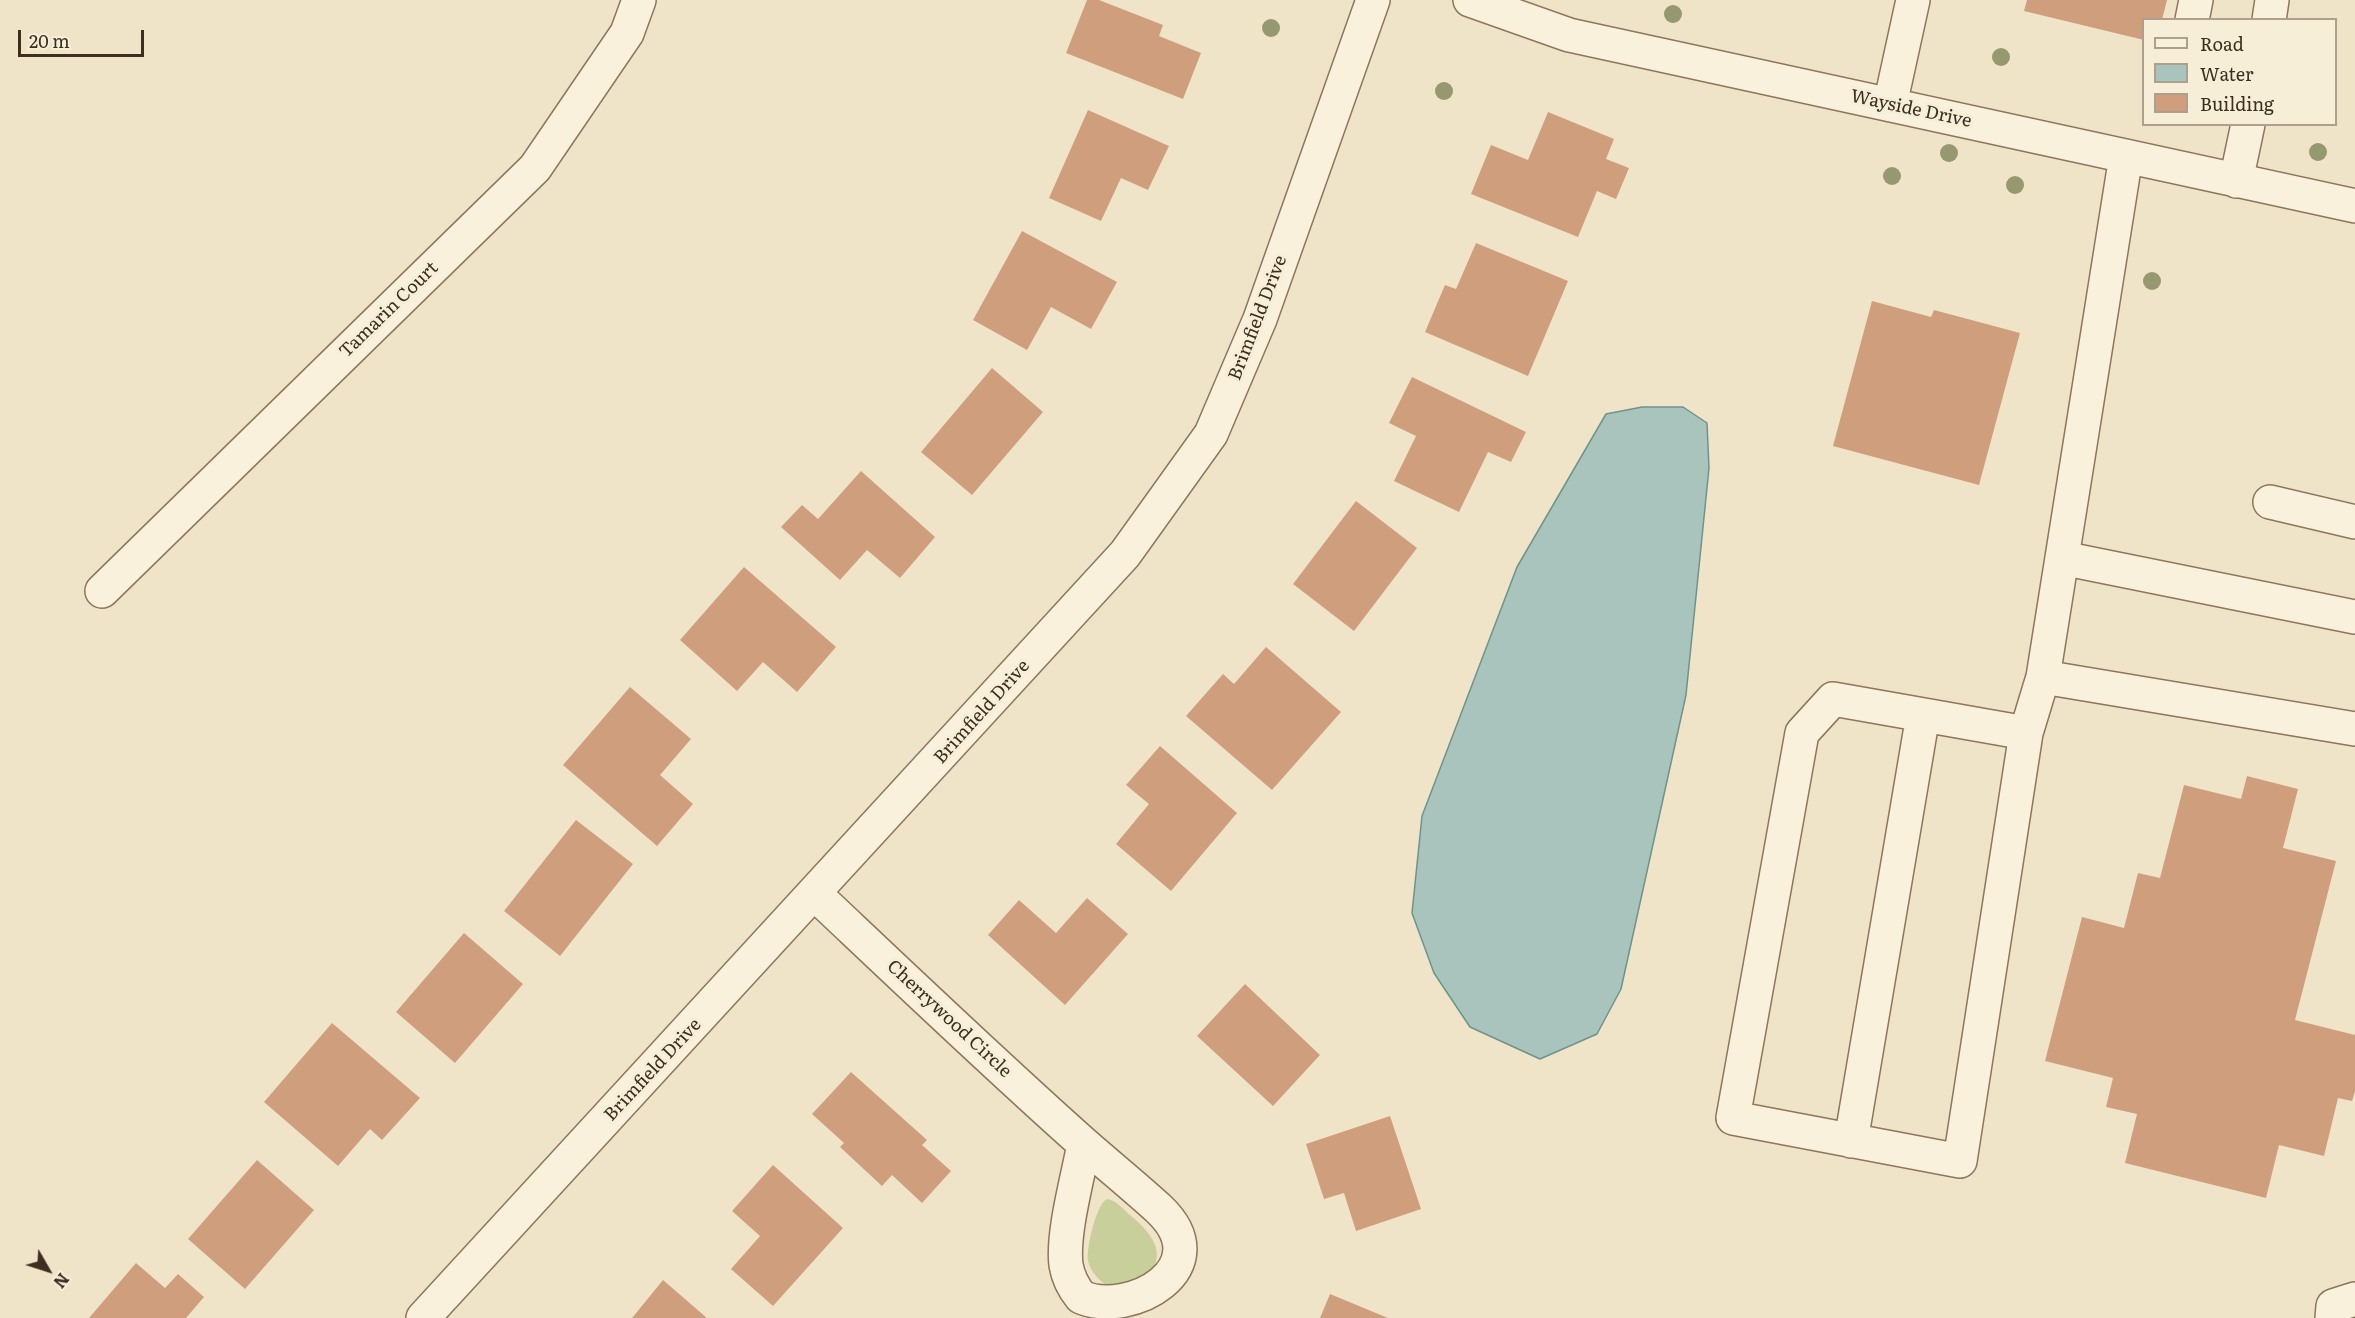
<!DOCTYPE html>
<style>
body{margin:0}
#map{position:relative;width:2355px;height:1318px;overflow:hidden;background:#f0e4c8;font-family:Literata,serif}
canvas{display:block}
.legend{position:absolute;left:2142px;top:18px;width:195px;height:108px;box-sizing:border-box;background:#f7eed8;border:2px solid #ada18e;margin:0;padding:8px 10px;list-style:none;font-size:18px;color:#3d2e20}
.legend li{display:flex;align-items:center;gap:12px;height:30px}
.legend b{width:30px;border:2px solid #ada18e}
.north{position:absolute;left:18px;top:1240px;width:60px;height:60px;-webkit-text-stroke:4px #f7eed8;paint-order:stroke;rotate:129deg;font-size:16px;font-weight:700;line-height:24px;text-align:center;color:#3d2e20}
.north::after{content:'';display:block;margin:auto;width:21px;height:27px;background:#3d2e20;clip-path:polygon(50% 0,100% 100%,50% 72%,0 100%)}
.scale{position:absolute;left:18px;top:30px;width:126px;height:27px;box-sizing:border-box;border:3px solid #3d2e20;border-top:0;padding-left:8px;font-size:18px;line-height:21px;white-space:nowrap;color:#3d2e20;-webkit-text-stroke:4px #f7eed8;paint-order:stroke}
</style>
<div id="map">
<canvas width="2355" height="1318"></canvas>
<ul class="legend">
<li><b style="height:8px;background:#faf1dc"></b>Road</li>
<li><b style="height:16px;background:#a9c4bc"></b>Water</li>
<li><b style="height:16px;background:#cf9f7d"></b>Building</li>
</ul>
<div class="north">N</div>
<div class="scale">20 m</div>
</div>
<script>
const ctx = document.querySelector('canvas').getContext('2d');
ctx.lineJoin = 'round';
function fill(path, color) { ctx.fillStyle = color; ctx.fill(path, 'evenodd'); }
function trace(path, color, width, dash) { ctx.strokeStyle = color; ctx.lineWidth = width; ctx.lineCap = dash ? 'butt' : 'round'; ctx.setLineDash(dash || []); ctx.stroke(path); }
function drawText(font, color, halo, rows, align = 'center') {
  ctx.font = font + ' Literata,serif'; ctx.lineWidth = 6; ctx.setLineDash([]); ctx.textBaseline = 'middle'; ctx.strokeStyle = halo; ctx.fillStyle = color; for (const [text, x, y, turn = 0] of rows) {
    ctx.save(); ctx.translate(x, y); ctx.rotate((+turn || 0) * Math.PI / 180); ctx.textAlign = isNaN(turn) ? turn : align; if (halo) ctx.strokeText(text, 0, 0); ctx.fillText(text, 0, 0); ctx.restore();
  }
}
fill(new Path2D(`
 M1107,1199C1116,1200 1123,1209 1130,1215C1147,1229 1169,1251 1149,1274C1142,1282 1120,1284 1109,1287C1100,1281 1091,1273 1088,1261C1086,1249 1096,1204 1107,1199Z`), '#c9cf9b');
const water = new Path2D(`
 M1642,407H1683L1707,423L1709,468L1686,695L1621,989L1597,1034L1540,1059L1470,1027L1434,973L1412,913L1422,816L1517,567L1606,414Z`);
fill(water, '#a9c4bc');
trace(water, '#6f938a', 1.5);
fill(new Path2D(`
 M1087,0H1099L1163,25L1159,36L1201,53L1183,99L1066,53Z
 M2027,0H2167L2162,20H2144V40L2024,11Z
 M1088,110L1169,146L1148,190L1121,178L1101,221L1049,198Z
 M1548,112L1614,139L1606,159L1629,168L1616,199L1597,191L1578,237L1471,194L1491,145L1528,160Z
 M1022,231L1117,282L1091,329L1051,307L1027,350L973,320Z
 M1476,243L1568,281L1528,376L1425,332L1445,285L1456,289Z
 M1872,301L1931,317L1934,310L2020,333L1979,485L1833,446Z
 M992,368L1043,412L972,495L921,452Z
 M1412,377L1526,432L1511,462L1488,452L1459,512L1394,481L1416,436L1389,423Z
 M861,471L935,537L900,578L867,550L840,580L781,527L802,505L818,519Z
 M1356,501L1417,548L1354,631L1293,584Z
 M744,567L836,647L797,692L763,662L737,691L680,640Z
 M1266,647L1341,712L1272,790L1186,716L1223,674L1234,684Z
 M630,687L691,739L660,775L693,804L657,846L563,765Z
 M1160,746L1237,813L1171,891L1116,844L1149,804L1126,785Z
 M2247,776L2298,789L2283,848L2336,861L2295,1020L2355,1035V1091L2352,1101L2338,1098L2324,1156L2279,1145L2266,1198L2125,1163L2137,1114L2106,1107L2113,1078L2045,1061L2082,917L2124,928L2138,873L2160,878L2184,785L2241,799Z
 M576,820L633,864L560,956L504,911Z
 M1087,898L1128,934L1065,1005L988,935L1019,900L1056,933Z
 M464,933L523,984L455,1063L396,1012Z
 M1245,984L1320,1055L1273,1106L1197,1036Z
 M332,1023L420,1098L382,1140L370,1129L338,1166L264,1102Z
 M851,1072L927,1140L922,1145L951,1171L922,1203L892,1175L882,1186L840,1147L844,1143L812,1114Z
 M1390,1116L1421,1209L1356,1231L1344,1193L1324,1199L1306,1144Z
 M257,1160L314,1210L245,1289L188,1239Z
 M773,1165L843,1228L773,1306L731,1269L760,1236L732,1211Z
 M136,1263L165,1288L178,1274L204,1297L186,1318H89Z
 M663,1280L707,1318H632Z
 M1330,1294L1388,1318H1320Z`), '#cf9f7d');
const minor = new Path2D(`
 M1470,0L1569,35L2355,206
 M2192,20L2196,0
 M2269,20L2272,0
 M1890,105L1913,0
 M2236,181L2248,124
 M2270,502L2355,522
 M2062,558L2355,617
 M102,591L535,168L627,33L639,0
 M2043,677L2355,729
 M2026,733L1960,1161L1733,1118L1802,733L1833,699L2026,733L2043,677L2126,156
 M815,894C904,978 993,1063 1084,1144C1109,1166 1135,1187 1159,1209C1221,1268 1130,1318 1081,1297C1073,1287 1068,1277 1066,1265C1062,1233 1078,1177 1084,1144
 M1851,1141L1923,715
 M423,1318L1125,554L1211,434L1260,319L1373,0
 M2332,1318L2333,1306L2355,1299`);
trace(minor, '#8d765c', 36);
trace(minor, '#faf1dc', 33);
ctx.fillStyle = '#96986f';
for (const [x, y] of [
 [1673,14],
 [1271,28],
 [2001,57],
 [1444,91],
 [2318,152],
 [1949,153],
 [1892,176],
 [2015,185],
 [2152,281]
]) { ctx.beginPath(); ctx.arc(x, y, 9, 0, 2 * Math.PI); ctx.fill(); }
drawText('18px', '#3d2e20', '#f7eed8', [
 ["Wayside Drive",1911,109,12],
 ["Tamarin Court",389,310,-44],
 ["Brimfield Drive",1258,318,-69],
 ["Brimfield Drive",982,712,-48],
 ["Cherrywood Circle",949,1019,43],
 ["Brimfield Drive",653,1070,-47]
]);
</script>
